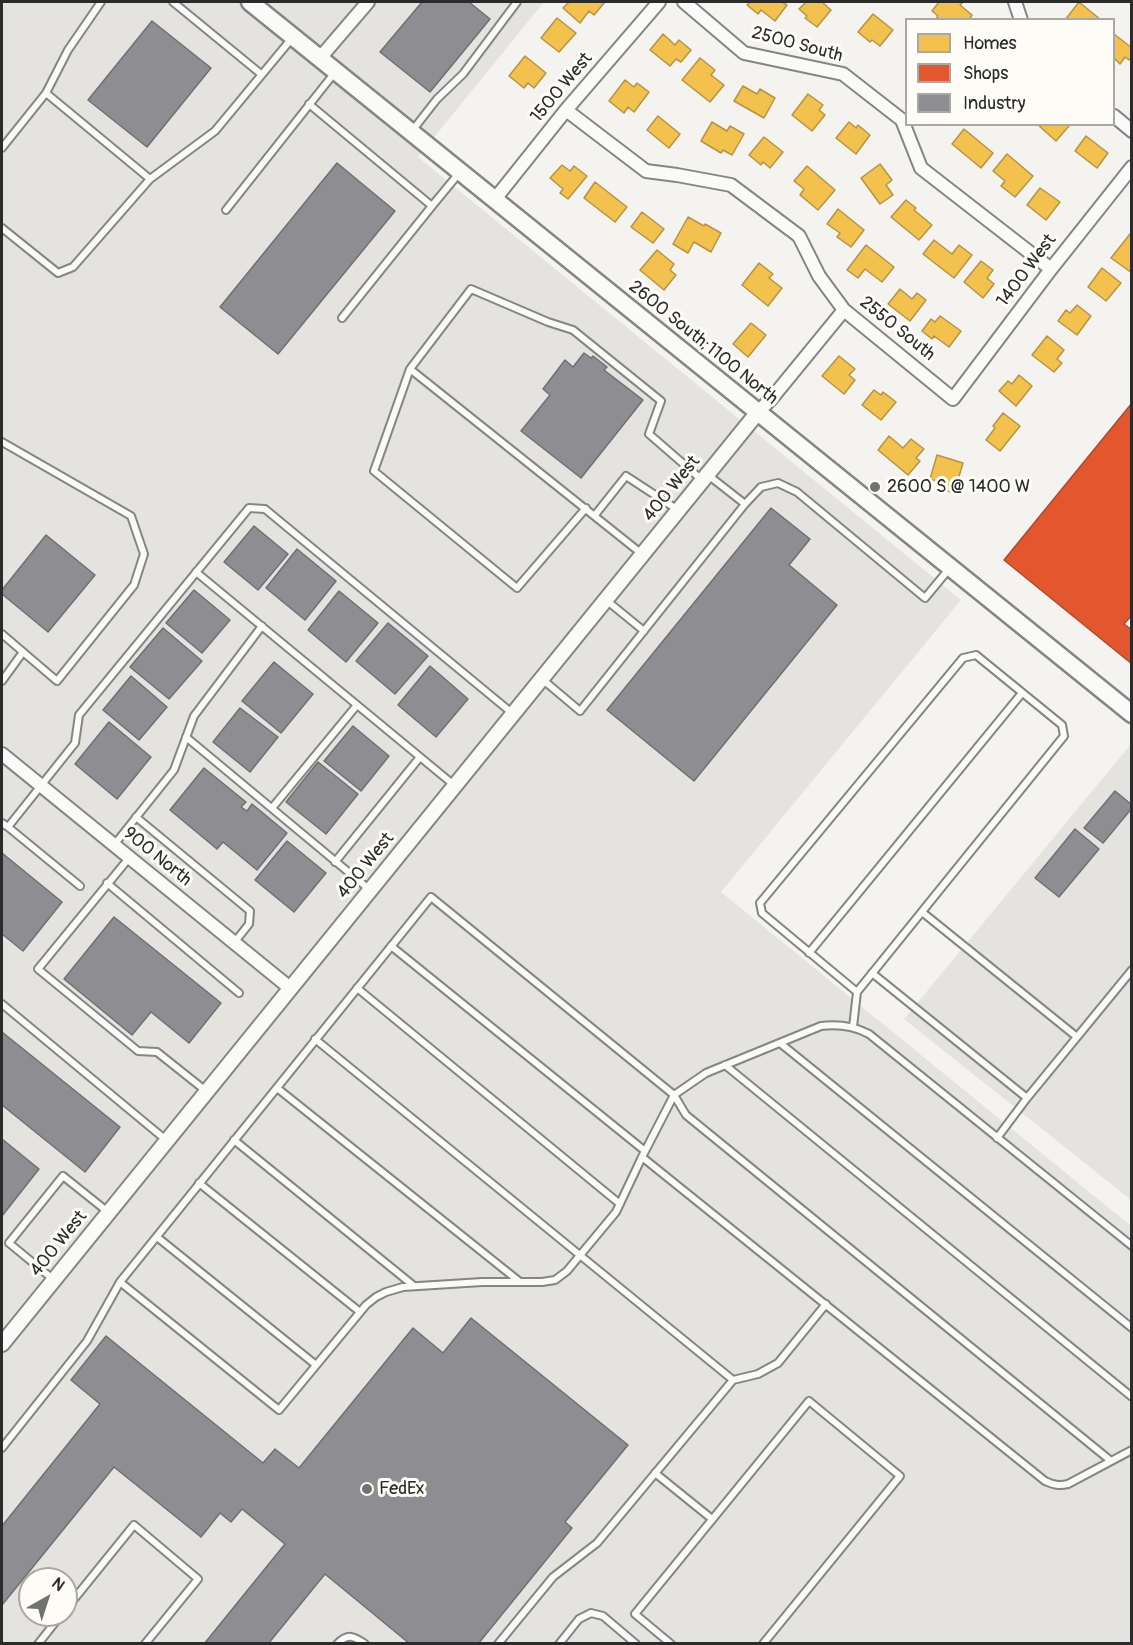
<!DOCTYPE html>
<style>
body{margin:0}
#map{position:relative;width:1133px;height:1645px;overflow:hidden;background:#f4f3f0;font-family:Pangolin,sans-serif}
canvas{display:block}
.frame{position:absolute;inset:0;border:3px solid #2b2b2b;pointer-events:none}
.legend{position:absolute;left:905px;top:18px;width:210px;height:108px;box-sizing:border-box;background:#fdfcf7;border:2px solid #a9a8a5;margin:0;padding:8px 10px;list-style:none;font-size:18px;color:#2b2b2b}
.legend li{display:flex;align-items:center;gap:12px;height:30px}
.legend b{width:30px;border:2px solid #a9a8a5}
.north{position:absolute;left:18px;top:1567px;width:60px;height:60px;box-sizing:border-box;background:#fdfcf7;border:2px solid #a9a8a5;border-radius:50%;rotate:39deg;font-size:16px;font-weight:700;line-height:24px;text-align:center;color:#2b2b2b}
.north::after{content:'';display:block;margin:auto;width:21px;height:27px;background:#717170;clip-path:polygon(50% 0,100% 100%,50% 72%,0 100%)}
</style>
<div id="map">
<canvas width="1133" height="1645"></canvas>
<div class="frame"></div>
<ul class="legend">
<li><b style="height:16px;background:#f2c14e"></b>Homes</li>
<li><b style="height:16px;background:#e4572e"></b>Shops</li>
<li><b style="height:16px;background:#8d8d92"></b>Industry</li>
</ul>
<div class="north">N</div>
</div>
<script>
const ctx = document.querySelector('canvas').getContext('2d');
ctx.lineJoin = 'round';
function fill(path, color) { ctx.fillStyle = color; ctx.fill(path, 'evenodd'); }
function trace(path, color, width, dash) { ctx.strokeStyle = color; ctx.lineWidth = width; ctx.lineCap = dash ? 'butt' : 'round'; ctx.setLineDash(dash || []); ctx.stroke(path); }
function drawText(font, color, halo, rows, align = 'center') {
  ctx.font = font + ' Pangolin,sans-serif'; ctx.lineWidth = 6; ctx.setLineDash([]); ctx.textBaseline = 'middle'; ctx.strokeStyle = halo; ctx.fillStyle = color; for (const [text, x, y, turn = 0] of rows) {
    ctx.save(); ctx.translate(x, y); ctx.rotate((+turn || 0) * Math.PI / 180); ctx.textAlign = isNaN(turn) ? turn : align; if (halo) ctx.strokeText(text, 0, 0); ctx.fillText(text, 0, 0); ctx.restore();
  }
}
fill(new Path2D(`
 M2,2H544L418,157L961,600L721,892L1131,1226V1643L2,1644ZM30,1579H66V1615H30Z
 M1131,744V1200L904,1019Z`), '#e4e3df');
const homes = new Path2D(`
 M569,2H605L594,15L589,11L580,23L563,8Z
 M750,2H782L787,5L775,21L761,10L758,14L747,5Z
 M806,2H822L831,10L817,27L805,18L807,16L799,9Z
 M939,2H963L960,5L972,15L969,20H935L938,16L932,11Z
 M1079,2L1101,20H1065Z
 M873,14L893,30L880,46L872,40L870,42L858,32Z
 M557,18L576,33L559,52L541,38Z
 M663,34L675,45L679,40L691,50L681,62L676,59L670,66L650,50Z
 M1114,34L1132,48V57L1129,60L1125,57L1120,64L1114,58Z
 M525,56L546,73L534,88L528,83L524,88L509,76Z
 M700,58L715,70L711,75L724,85L710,102L682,80Z
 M625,80L634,87L637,83L649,92L634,112L628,107L624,113L609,101Z
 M743,86L757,94L760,89L775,98L764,118L734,101Z
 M808,94L823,105L819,110L825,115L812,131L792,115Z
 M658,116L680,134L669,148L647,130Z
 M712,122L727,131L730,126L744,134L732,155L723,150L721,153L701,141Z
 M849,122L856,128L858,125L870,135L856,154L836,138Z
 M1037,124H1068L1069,126L1056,141Z
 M964,129L993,153L981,168L952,144Z
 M1086,136L1108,153L1097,168L1075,151Z
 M764,137L783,152L770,168L763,162L761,165L749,155Z
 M1007,154L1033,176L1015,197L1001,186L1005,181L993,171Z
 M880,164L892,180L886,185L893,195L880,204L861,178Z
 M562,165L570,171L574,166L587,176L568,199L560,193L563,189L550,178Z
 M807,166L835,190L818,210L800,195L804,189L794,181Z
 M595,182L627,207L615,222L584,198Z
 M1040,188L1060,202L1046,220L1027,205Z
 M906,200L916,208L914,210L932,225L919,240L891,217Z
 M838,209L864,230L851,247L837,237L840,233L827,224Z
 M642,212L664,229L653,243L631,227Z
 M688,217L704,226L705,224L721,233L711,252L694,242L688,253L673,244Z
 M1130,234L1132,235V273L1111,258Z
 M934,240L952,254L959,245L972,255L954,278L923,254Z
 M866,245L894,267L882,282L865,269L858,278L847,270Z
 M657,250L674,264L670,270L676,275L664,290L640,270Z
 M981,261L993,270L987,278L994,284L983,298L964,282Z
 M759,263L773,274L769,278L782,288L768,306L742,285Z
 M1102,268L1121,283L1106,301L1088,287Z
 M900,289L912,299L917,293L926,300L910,321L888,304Z
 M1077,305L1091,316L1077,335L1058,321L1066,310L1070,313Z
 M940,316L961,331L949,347L934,336L932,339L922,331L931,319L935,322Z
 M751,323L766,335L748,357L733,344Z
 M1047,336L1064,350L1057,359L1062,363L1054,372L1032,355Z
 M839,356L855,369L849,375L855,380L844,394L822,376Z
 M1019,375L1032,386L1016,406L999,391L1008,381L1012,384Z
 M874,390L881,395L883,392L896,402L881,420L862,405Z
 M1003,413L1020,426L1000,451L986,440L995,428L993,426Z
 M889,436L903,448L911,439L924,449L916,458L920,461L908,475L878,450Z
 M937,455L963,463L954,493L937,488L939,482L930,479Z`);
fill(homes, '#f2c14e');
trace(homes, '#b69444', 1.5);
const shops = new Path2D(`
 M1132,403V615L1124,624L1132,630V664L1004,560Z`);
fill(shops, '#e4572e');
trace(shops, '#ac4a2d', 1.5);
const industry = new Path2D(`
 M422,2H469L490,19L430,92L380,52Z
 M152,21L211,68L147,147L88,100Z
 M337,163L395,211L278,354L220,307Z
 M584,353L591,358L593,356L607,367L604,370L643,400L581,478L521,431L550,395L543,389L565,360L573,367Z
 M771,508L810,539L789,565L837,605L694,781L607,710Z
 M254,526L288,554L258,590L224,562Z
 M46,535L95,575L48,632L2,594V590Z
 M297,549L336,581L305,620L266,588Z
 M194,590L230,620L202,653L166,623Z
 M339,591L378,623L346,662L308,630Z
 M388,623L428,656L395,694L356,661Z
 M163,628L202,661L169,699L130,667Z
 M274,662L313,694L281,733L242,701Z
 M430,666L468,699L436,737L398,705Z
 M131,676L167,707L139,740L103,710Z
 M240,708L278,737L250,772L213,742Z
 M109,722L151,757L117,799L75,764Z
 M353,726L389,756L361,791L324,761Z
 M318,762L358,794L326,834L286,802Z
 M204,768L246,802L241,807L247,811L252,804L287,833L257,870L223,842L217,849L170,810Z
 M1115,791L1132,805V808L1103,843L1084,828Z
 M1075,829L1099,849L1059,897L1035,878Z
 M287,841L326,873L294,912L255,880Z
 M2,853L62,902L23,951L2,934Z
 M114,917L221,1003L189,1043L151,1012L132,1035L64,979Z
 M2,1032L120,1127L85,1172L2,1105Z
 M2,1139L39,1169L2,1216Z
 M471,1318L628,1445L565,1522L572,1528L478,1644H410L325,1574L268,1644H204L285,1544L242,1509L231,1522L220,1513L201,1537L114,1467L2,1605V1526L100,1404L71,1380L106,1336L263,1463L275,1449L299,1468L413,1328L443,1353Z`);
fill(industry, '#8d8d92');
trace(industry, '#707073', 1.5);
const service = new Path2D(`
 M173,2L261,74
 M46,93L150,179
 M309,104L432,206L460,172
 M412,131L437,99L463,74L517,2
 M2,148L46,93L68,50L101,2
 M226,210L336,71
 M2,228L58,273L73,267L150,179L215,131L293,37
 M342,318L432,206
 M410,369L471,289L548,322L573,330L661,401L649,434L702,480
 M2,442L131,516L144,554L134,585L57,681L2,634
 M708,475L745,504L761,487L778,483L797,492L925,598L949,569
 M586,508L517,588L374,471L410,369L642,554
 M595,515L626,476L678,510
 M196,572L454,785
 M606,600L644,631
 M542,679L580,711L745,504
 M2,681L23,652
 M186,737L370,890
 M272,808L357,705
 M136,817L250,911L249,924L234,943
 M2,823L8,827L75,743L79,715L249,508L265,509L512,713
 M8,827L80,886
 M114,845L174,770L194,716L262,626
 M129,858L38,969L138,1051L157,1052L206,1091
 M335,862L420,757
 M107,883L239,993
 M922,912L1077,1037
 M391,946L645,1151
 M809,953L1022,693
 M872,973L1027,1098L997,1138
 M357,988L620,1204
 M2,1004L166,1140
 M853,1027L857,992L762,913L760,903L963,658L976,655L1062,725L1064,736L857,992
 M315,1039L733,1380
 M780,1043L1132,1328
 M725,1065L1132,1397
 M277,1088L520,1282
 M1027,1098L1132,970
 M234,1140L414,1286
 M642,1157L1045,1481C1054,1485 1059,1486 1068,1484L1132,1450
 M199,1183L360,1312
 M157,1237L316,1365
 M54,1280L9,1243L63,1176L108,1212
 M120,1282L279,1410L366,1305L376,1297L386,1292L403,1287L482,1282H542L555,1280L567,1271L616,1212L642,1157L674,1095L706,1073L821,1026C838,1024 854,1026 869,1034L1132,1246
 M2,1448L87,1341L120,1282L431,897L674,1095L686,1115L1111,1461
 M655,1473L712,1519
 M66,1609L134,1525L198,1579L145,1644
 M38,1644L61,1615
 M337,1644C348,1633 354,1636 365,1644
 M498,1644L553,1577L597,1543L733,1380L758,1374L778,1363L826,1304
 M559,1644L579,1619L591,1613L603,1616L636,1644
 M671,1644L635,1614L809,1401L900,1476L763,1644`);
const minor = new Path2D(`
 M684,2L744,53L843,74L902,120L921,168L1051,269
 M1015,2L1021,20
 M320,58L368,2
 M566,110L646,171L677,175L731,185L799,236L819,276L844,310L953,399L1051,269L1132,167
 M1114,116L1132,131
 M495,199L566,110L659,2
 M758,412L772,398L844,310
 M2,754L290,988`);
const tertiary = new Path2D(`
 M2,1344L758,412`);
const secondary = new Path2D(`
 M250,2L1132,714`);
trace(service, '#858584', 10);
trace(minor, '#858584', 16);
trace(tertiary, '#858584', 18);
trace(secondary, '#858584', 21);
trace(service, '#fafaf8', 6);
trace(minor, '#fafaf8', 12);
trace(tertiary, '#fafaf8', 14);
trace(secondary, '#fafaf8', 16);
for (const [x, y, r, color] of [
 [875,487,6,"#717170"],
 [367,1489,6,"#717170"]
]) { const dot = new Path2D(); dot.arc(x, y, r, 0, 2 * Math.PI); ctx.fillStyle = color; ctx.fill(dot); trace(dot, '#fdfcf7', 2); }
drawText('18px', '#2b2b2b', '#fdfcf7', [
 ["2500 South",797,45,15],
 ["1500 West",562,88,-50],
 ["1400 West",1027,271,-53],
 ["2550 South",897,329,39],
 ["2600 South;1100 North",703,343,39],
 ["400 West",672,489,-51],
 ["900 North",157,857,39],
 ["400 West",366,866,-51],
 ["400 West",59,1244,-51]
]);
drawText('18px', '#2b2b2b', '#fdfcf7', [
 ["2600 S @ 1400 W",887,487],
 ["FedEx",379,1489]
], 'left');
</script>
